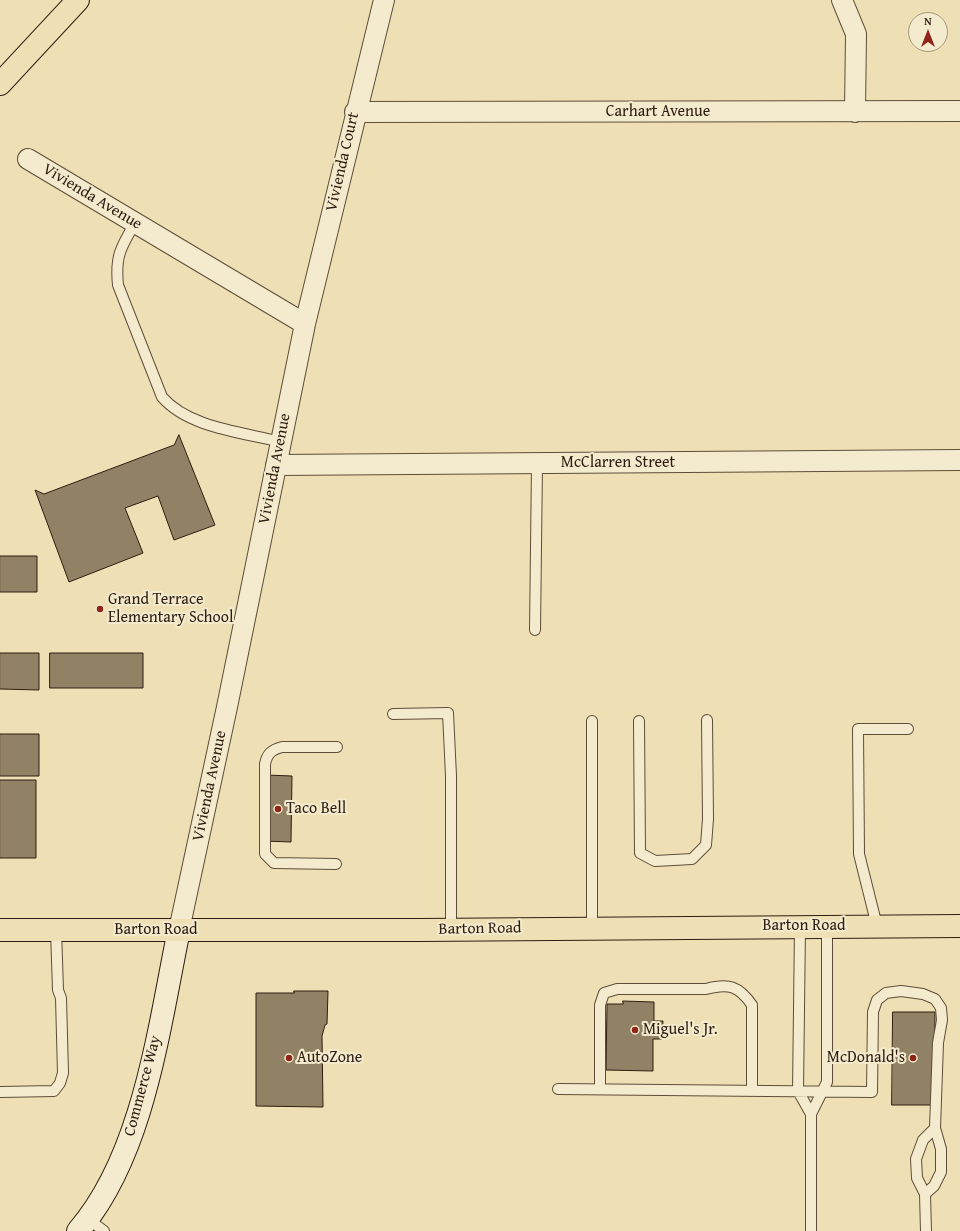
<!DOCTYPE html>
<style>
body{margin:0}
#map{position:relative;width:960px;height:1231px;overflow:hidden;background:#eee0b4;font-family:"Gentium Book Plus",serif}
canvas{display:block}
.north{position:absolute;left:908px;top:12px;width:40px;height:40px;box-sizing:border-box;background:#f4ebce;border:1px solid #a59882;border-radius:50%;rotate:0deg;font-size:11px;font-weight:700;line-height:16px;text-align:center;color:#2e1c10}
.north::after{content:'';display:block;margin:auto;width:14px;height:18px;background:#8f2418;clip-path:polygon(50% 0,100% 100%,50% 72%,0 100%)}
</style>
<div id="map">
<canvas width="960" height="1231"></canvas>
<div class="north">N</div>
</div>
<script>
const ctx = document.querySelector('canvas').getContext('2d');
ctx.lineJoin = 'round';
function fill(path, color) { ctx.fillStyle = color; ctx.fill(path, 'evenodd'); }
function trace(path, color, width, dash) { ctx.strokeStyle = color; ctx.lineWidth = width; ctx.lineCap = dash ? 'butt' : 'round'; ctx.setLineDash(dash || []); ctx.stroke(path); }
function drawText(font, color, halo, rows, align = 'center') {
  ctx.font = font + ' "Gentium Book Plus",serif'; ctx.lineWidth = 4; ctx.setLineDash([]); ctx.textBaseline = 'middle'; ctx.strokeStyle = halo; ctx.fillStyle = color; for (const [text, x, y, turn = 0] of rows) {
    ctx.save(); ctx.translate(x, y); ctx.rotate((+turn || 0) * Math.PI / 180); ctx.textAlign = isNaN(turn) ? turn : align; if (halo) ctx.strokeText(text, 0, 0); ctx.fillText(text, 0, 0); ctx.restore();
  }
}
const building = new Path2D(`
 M179,435L215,525L174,540L158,496L125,508L143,553L69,582L35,490L44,494L174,445Z
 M0,556H37V592H0Z
 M0,653H39V690L0,689Z
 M50,653H143V688H50Z
 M0,734H39V776H0Z
 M266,775L292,776L291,842L264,841Z
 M0,780H36V858H0Z
 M294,991H328L327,1024L325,1025L322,1036L323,1107L256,1106V993H294Z
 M623,1001L654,1002V1021H663L662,1039H653V1071L606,1070L607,1004H623Z
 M893,1012H935L934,1105H892Z`);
fill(building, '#928265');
trace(building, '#2e1c10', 1);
const lane = new Path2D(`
 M135,223C121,247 115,256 118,285L162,397C189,428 242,432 281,442
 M535,630L537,464
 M393,714L448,713L451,776V929
 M592,721V928
 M639,721L640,853L655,861L692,859L706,845L708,819L707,720
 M336,864L274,863L265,854V764C267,754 271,750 282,747H337
 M877,926L859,854L858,729H908
 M800,927L798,1091L811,1114
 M558,1089L872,1092L873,1012L877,1000L886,993L901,991L923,994L935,999L941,1008L942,1020L938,1043L935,1128L941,1149V1172L934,1186L925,1194
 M600,1089V1005L604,993L617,989H706C729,983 739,986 752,1005V1091
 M0,1092L54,1091L60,1083L63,1073L61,998L58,990L56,930
 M88,1219L104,1231
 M811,1231V1114L827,1082V926
 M926,1231L925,1194L917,1178L916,1159L923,1140L935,1128`);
const street = new Path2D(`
 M842,0L856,34L855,112
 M355,112L960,111
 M28,159L305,324
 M276,465L960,460
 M179,930L227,707L305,324L384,0`);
const secondary = new Path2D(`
 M78,1231C144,1155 159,1026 179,930`);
const primary = new Path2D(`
 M0,930H419L960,926`);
const highway = new Path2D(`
 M0,84L78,0`);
trace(lane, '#5e4d39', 12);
trace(street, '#5e4d39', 22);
trace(secondary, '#2e1c10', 24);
trace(primary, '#2e1c10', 24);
trace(highway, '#2e1c10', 24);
trace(lane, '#f4ebce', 10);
trace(street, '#f4ebce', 20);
trace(secondary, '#f4ebce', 22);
trace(primary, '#eee0b4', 22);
trace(highway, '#eee0b4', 22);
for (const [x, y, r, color] of [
 [100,609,4,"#8f2418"],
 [278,809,4,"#8f2418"],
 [635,1030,4,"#8f2418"],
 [289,1058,4,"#8f2418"],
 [913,1058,4,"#8f2418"]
]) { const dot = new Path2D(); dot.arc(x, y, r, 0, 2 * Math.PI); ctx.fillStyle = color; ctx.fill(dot); trace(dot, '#f4ebce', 1.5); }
drawText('16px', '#2e1c10', '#f4ebce', [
 ["Carhart Avenue",658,112],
 ["Vivienda Court",343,162,-77],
 ["Vivienda Avenue",92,197,31],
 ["McClarren Street",618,463],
 ["Vivienda Avenue",275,469,-79],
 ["Vivienda Avenue",210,786,-78],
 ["Barton Road",804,926],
 ["Barton Road",480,929,-1],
 ["Barton Road",156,930],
 ["Commerce Way",143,1086,-75]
]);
drawText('16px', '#2e1c10', '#f4ebce', [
 ["Grand Terrace",108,600],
 ["Elementary School",108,618],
 ["Taco Bell",286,809],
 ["Miguel's Jr.",643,1030],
 ["AutoZone",297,1058],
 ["McDonald's",905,1058,"right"]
], 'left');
</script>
